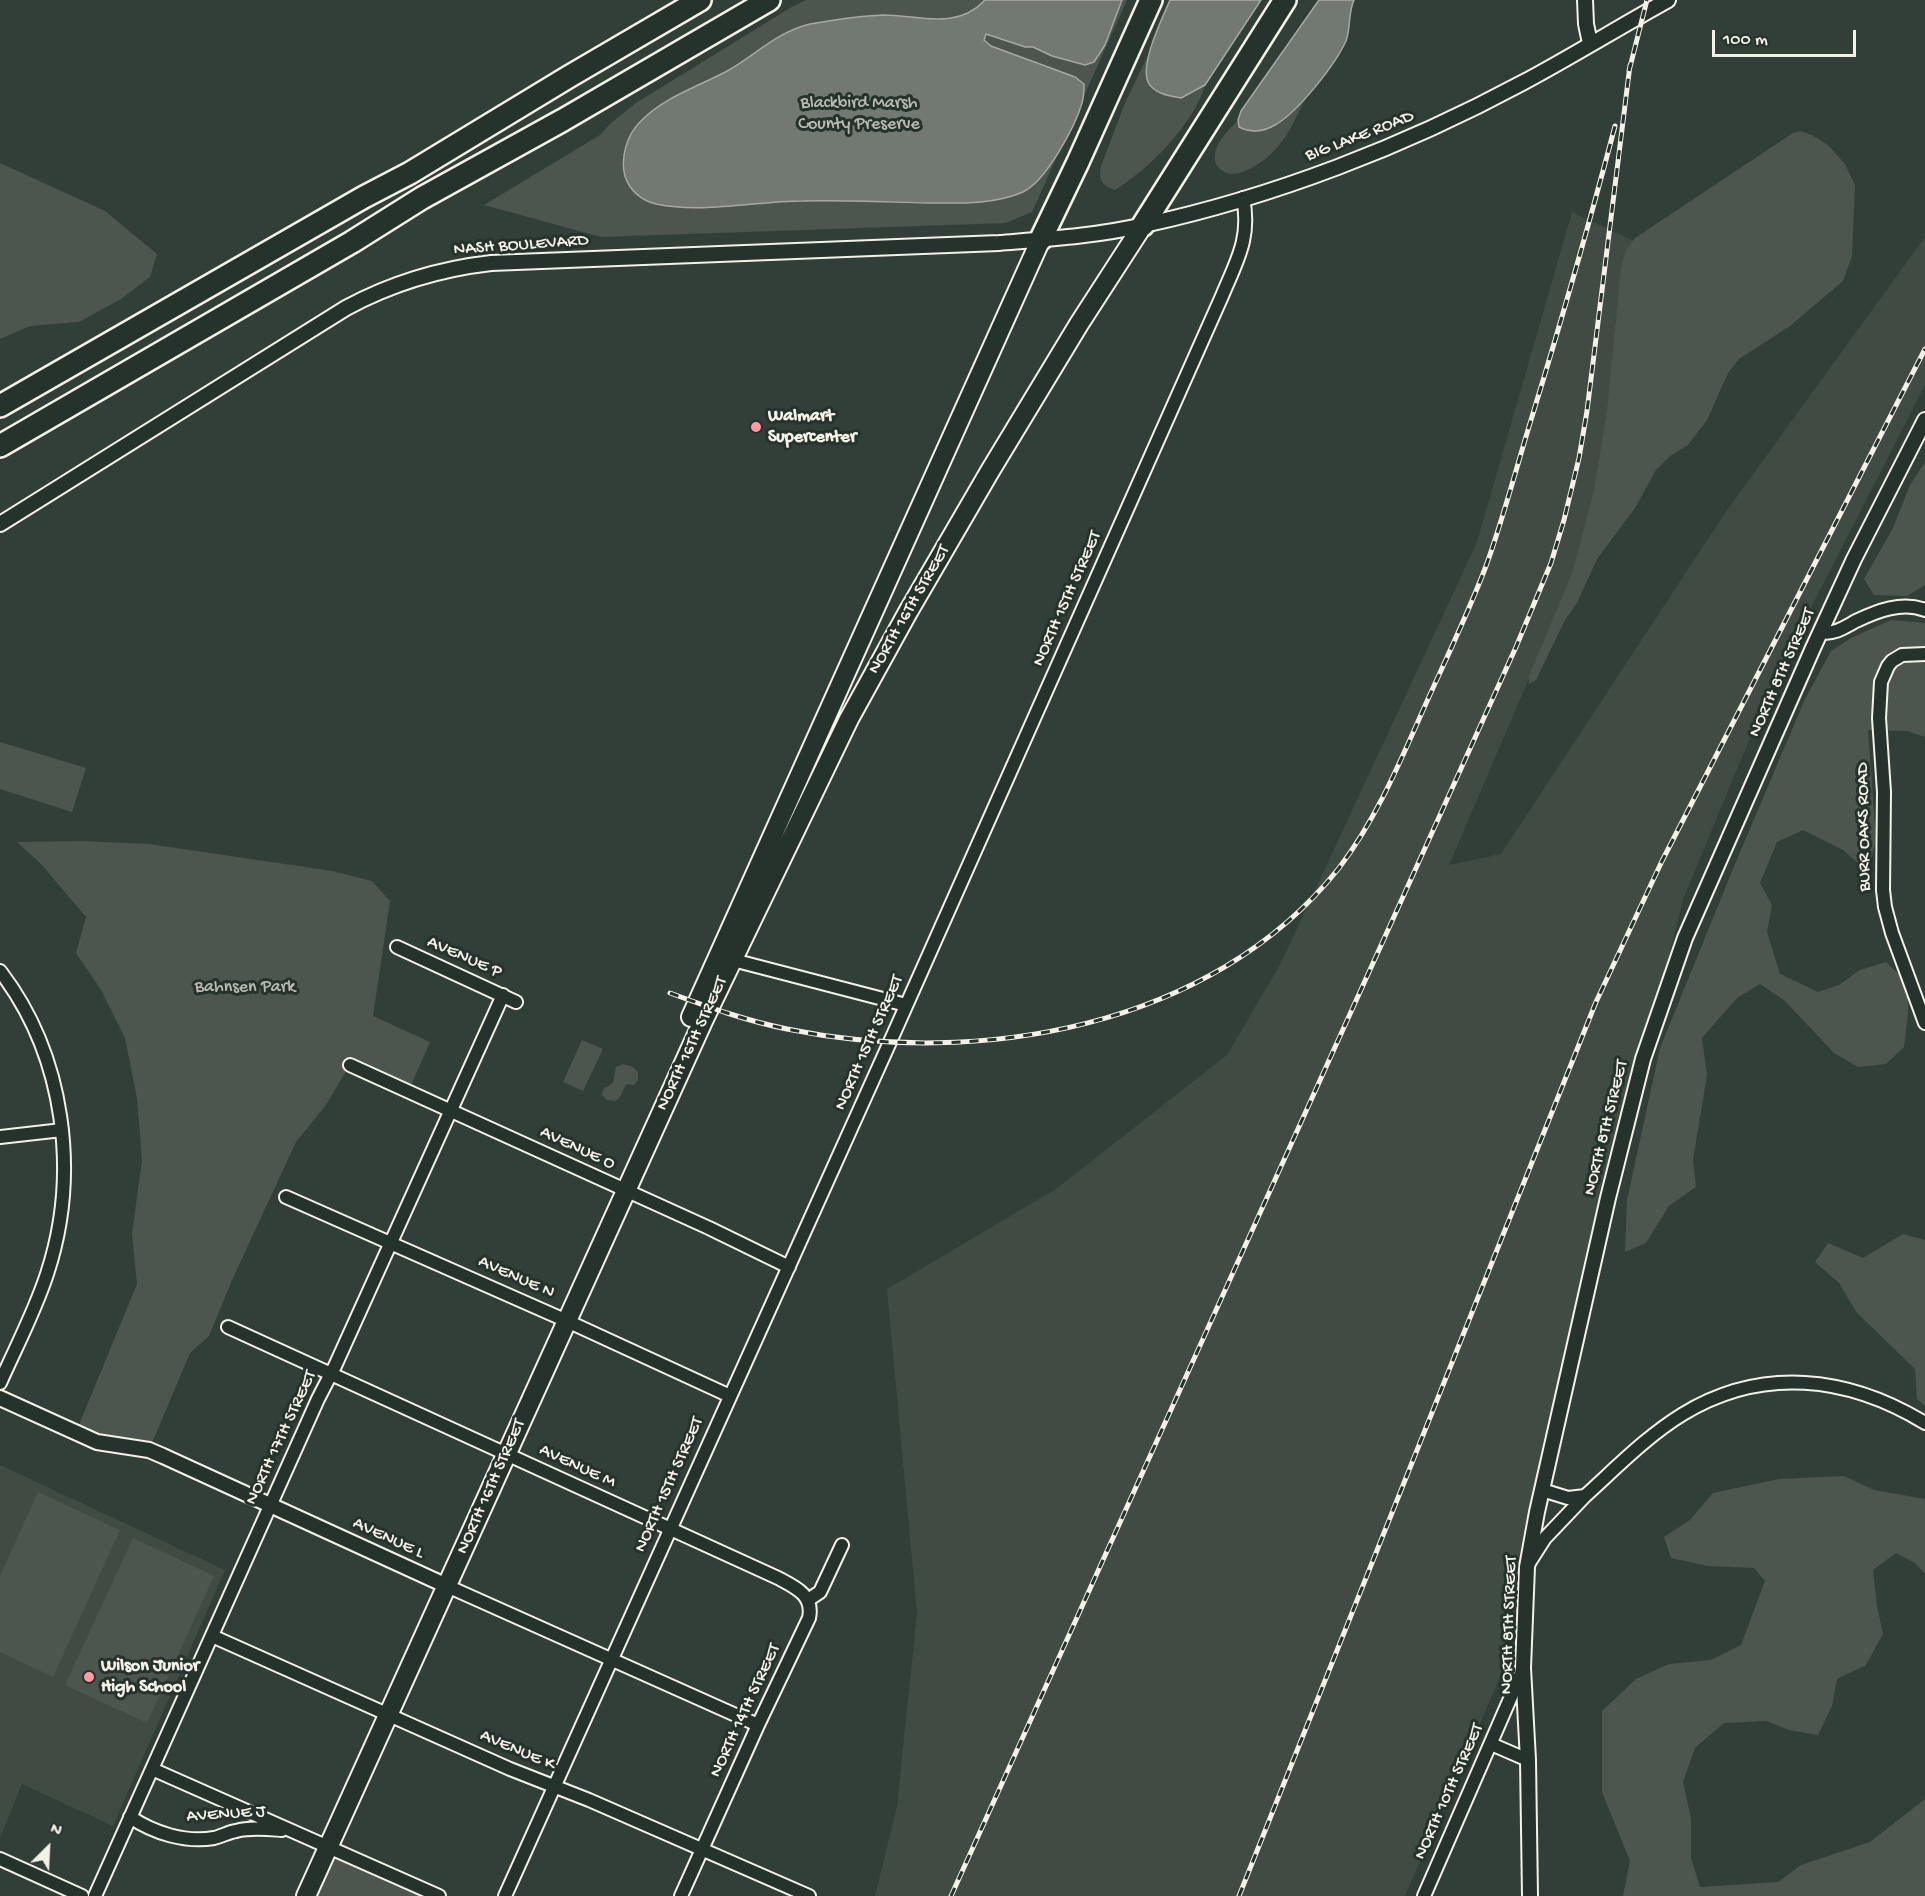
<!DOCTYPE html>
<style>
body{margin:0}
#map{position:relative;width:1925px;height:1896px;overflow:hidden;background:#323e38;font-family:"Gochi Hand",sans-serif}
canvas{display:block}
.north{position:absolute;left:18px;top:1818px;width:60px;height:60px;-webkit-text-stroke:4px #26332d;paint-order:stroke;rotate:24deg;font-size:16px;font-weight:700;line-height:24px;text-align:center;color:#f4f1e8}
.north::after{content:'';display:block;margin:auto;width:21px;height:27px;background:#f4f1e8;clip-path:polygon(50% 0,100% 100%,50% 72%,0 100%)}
.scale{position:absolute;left:1712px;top:30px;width:144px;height:27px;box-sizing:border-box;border:3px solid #f4f1e8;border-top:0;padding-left:8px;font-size:18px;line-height:21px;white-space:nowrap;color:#f4f1e8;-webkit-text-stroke:4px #26332d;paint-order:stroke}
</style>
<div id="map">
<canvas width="1925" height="1896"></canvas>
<div class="north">N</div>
<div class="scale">100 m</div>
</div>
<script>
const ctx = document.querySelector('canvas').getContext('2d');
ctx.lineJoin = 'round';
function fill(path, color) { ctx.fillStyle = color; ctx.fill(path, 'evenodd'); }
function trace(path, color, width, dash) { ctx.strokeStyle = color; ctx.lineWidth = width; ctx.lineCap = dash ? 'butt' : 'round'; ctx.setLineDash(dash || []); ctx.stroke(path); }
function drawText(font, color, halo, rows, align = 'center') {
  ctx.font = font + ' "Gochi Hand",sans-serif'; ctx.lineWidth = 6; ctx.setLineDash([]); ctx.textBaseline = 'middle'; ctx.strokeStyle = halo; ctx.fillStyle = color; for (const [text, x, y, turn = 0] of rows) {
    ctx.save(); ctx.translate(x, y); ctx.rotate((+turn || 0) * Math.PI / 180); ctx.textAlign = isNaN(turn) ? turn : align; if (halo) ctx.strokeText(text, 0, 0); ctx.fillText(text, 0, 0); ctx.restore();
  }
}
fill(new Path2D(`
 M1572,212L1638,243L1597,520L1449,865L1501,854L1725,513L1925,237V385L1774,680L1684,897L1540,1457L1505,1666L1405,1896H875L897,1806L917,1613L887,1289L1056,1189L1227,1055L1281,963L1477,542Z
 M0,1465L225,1570L113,1826L22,1784L0,1838Z`), '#404b44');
fill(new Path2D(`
 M806,0H1127L1032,212L1006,223L601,237L484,205L600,135L611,123L636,103L790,8Z
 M1150,51L1146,69L1149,83L1191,94L1205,85C1194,124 1149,169 1115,190C1102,186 1098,179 1101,166L1125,103Z
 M1305,99C1296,118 1287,139 1271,154C1259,165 1232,184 1218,167C1214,162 1214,156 1216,149C1220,138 1230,129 1238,120L1239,127C1265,141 1287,115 1305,99Z
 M1801,131L1812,135L1828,145L1845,164L1855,185L1852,256L1843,281L1790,326L1739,359L1728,373L1707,420L1688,445L1670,456L1656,470L1635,508L1597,559L1577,603L1565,620L1536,680L1529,684V676L1573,571L1594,490L1607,411L1621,269L1626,250L1635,238L1793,133Z
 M0,163L105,211L157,254L150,277L121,299L79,322L30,326L0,339Z
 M1925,462V585L1907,596L1874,595L1864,579L1893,528L1910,485Z
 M1891,620L1925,623V737L1907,731L1868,730L1876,840L1868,872L1843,850L1803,830L1777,842L1760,883L1772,905L1767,932L1780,974L1818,992L1839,985L1860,970L1886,962L1908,983V1013L1904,1047L1886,1064L1858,1067L1834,1053L1785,1001L1760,984L1737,998L1702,1038L1707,1075L1693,1160L1696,1187L1669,1206L1646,1243L1625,1252L1627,1200L1660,1048L1735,864L1805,699L1831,651L1851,638Z
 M0,742L86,768L72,812L0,789Z
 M82,841L149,844L332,871L372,881L390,901L373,1016L430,1042L408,1092L349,1066L326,1105L296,1142L233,1278L209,1336L190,1353L149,1450L76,1432L137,1284L132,1234L142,1160L137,1098L125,1038L101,990L76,953L86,917L41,864L17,842Z
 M582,1040L603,1049L583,1091L563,1082Z
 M623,1064L633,1067L638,1072V1080L634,1085L627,1084C622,1089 622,1097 616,1101L607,1100L602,1095C602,1087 608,1087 613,1083L616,1067Z
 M1903,1234L1925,1240V1406L1917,1399L1915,1369L1857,1313L1839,1283L1815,1262L1828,1243L1863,1258Z
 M1844,1476L1874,1490L1925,1499V1574L1915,1563L1896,1553L1873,1570L1877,1606L1883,1634L1866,1665L1837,1679L1832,1706L1818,1735L1789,1730L1766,1721L1724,1723L1695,1748L1683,1782L1691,1819V1858L1700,1887L1778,1882L1801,1865L1870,1842L1925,1799V1896H1623L1630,1861L1602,1792V1711L1636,1679L1669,1664L1711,1660L1741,1645L1765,1581L1754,1568L1708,1566L1671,1558L1664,1537L1690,1520L1713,1493L1779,1479Z
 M38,1492L120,1530L53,1677L0,1652V1576Z
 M133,1538L214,1576L147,1723L65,1685Z
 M328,1848L439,1896H307Z`), '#4c564f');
const water = new Path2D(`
 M985,0H1122L1105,45L1094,62L1085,65L1052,56L1033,47H1025L986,34L984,40L991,46L1075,77L1084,84C1084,90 1084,97 1082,103C1075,127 1046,181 1023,192C993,205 958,203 926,203C885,202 844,200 803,201C755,201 704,214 656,204C642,201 629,190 625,176C620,158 627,135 640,122C663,97 700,86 729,70C755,55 779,31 810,24C833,20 859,16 883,15C919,15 956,31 985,0Z
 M1170,0H1261L1205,85L1181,98C1170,96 1154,94 1148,82C1140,63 1162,19 1170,0Z
 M1319,0H1354C1348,13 1351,27 1346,41C1335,65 1298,112 1275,125C1263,132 1251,133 1239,127L1238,120L1241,111Z`);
fill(water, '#727972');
trace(water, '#a6a9a1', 1.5);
const minor = new Path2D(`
 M1821,632C1834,635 1845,627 1856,621C1877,611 1902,601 1925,610
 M1925,654L1902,655L1892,661L1888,666L1881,682L1879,718L1884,792L1883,890L1885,907L1892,933L1925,1023
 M397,947L516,1002
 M733,960L906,1005
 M0,971C65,1056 80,1174 47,1274C35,1311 16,1347 0,1383
 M350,1065L709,1228L789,1267
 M0,1137L62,1130
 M286,1197L567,1321L730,1396
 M228,1327L778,1578C795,1587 814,1595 809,1618L758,1725L681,1896
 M1542,1490L1568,1498L1585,1496C1616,1468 1647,1436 1683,1414C1762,1366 1848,1376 1925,1423
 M1529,1563L1545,1538L1585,1496
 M447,1586L758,1725
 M808,1600L820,1592L842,1545
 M212,1636L510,1769L589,1800L809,1896
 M1491,1744L1528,1760
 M152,1769L439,1896
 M130,1817C154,1833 185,1843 214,1838C222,1836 229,1832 236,1831C250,1827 268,1829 282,1830
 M0,1859L82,1896
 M95,1896L318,1399L335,1366L503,995
 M505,1896L890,1042L1222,296C1237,260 1251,238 1243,198
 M1424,1896L1523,1669`);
const tertiary = new Path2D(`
 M1585,0L1586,24L1590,43
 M0,524L346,308C392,283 439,269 491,263L999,243C1047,239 1096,236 1144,225C1273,197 1405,146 1522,83C1571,57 1619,27 1668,0
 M0,1398L97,1442L149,1450L163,1456L447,1586
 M1530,1896L1528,1760L1523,1668L1527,1567L1537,1512L1608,1198L1643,1059L1685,938L1813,648L1854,559L1925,420`);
const primary = new Path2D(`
 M691,1017L1041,239
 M306,1896L704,1019L849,719L908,612L990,471L1079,324L1143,225`);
const motorway = new Path2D(`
 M1143,225L1285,0
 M1041,239L1078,162L1151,0
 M0,406L364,197L410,173L570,76L700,0
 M0,446L352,242L422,198L563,120L769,0`);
trace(minor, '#f4f1e8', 16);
trace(tertiary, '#f4f1e8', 18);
trace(primary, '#f4f1e8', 22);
trace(motorway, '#f4f1e8', 26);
trace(minor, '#26332d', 12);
trace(tertiary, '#26332d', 14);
trace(primary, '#26332d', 18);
trace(motorway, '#26332d', 21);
const rail = new Path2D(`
 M1629,71L1647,0
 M670,993C708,1007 747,1021 787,1029C978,1068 1212,1028 1339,868C1378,817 1402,757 1428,699C1448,655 1469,611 1486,566C1503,519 1516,469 1531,420C1561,322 1589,225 1615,126
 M951,1896L1516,647L1551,563L1564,520L1579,458L1587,411L1630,65
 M1239,1896L1596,1002L1662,861L1925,349`);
trace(rail, '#f4f1e8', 5);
trace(rail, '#26332d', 3, [9]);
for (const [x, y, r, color] of [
 [756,427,6,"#ff9aa2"],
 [89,1677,6,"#ff9aa2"]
]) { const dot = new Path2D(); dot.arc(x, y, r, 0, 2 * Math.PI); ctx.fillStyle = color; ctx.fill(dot); trace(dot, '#26332d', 2); }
drawText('18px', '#b9bbb2', '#26332d', [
 ["Blackbird Marsh",859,104],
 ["County Preserve",859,125],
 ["Bahnsen Park",245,988]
]);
drawText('18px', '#f4f1e8', '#26332d', [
 ["BIG LAKE ROAD",1360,137,-21],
 ["NASH BOULEVARD",521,246,-4],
 ["NORTH 15TH STREET",1068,599,-66],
 ["NORTH 16TH STREET",910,610,-60],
 ["NORTH 8TH STREET",1783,673,-66],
 ["BURR OAKS ROAD",1865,827,-91],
 ["AVENUE P",464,958,24],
 ["NORTH 15TH STREET",870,1043,-66],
 ["NORTH 16TH STREET",693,1044,-65],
 ["NORTH 8TH STREET",1607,1128,-76],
 ["AVENUE O",577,1149,25],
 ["AVENUE N",516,1278,24],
 ["NORTH 17TH STREET",282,1438,-65],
 ["AVENUE M",577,1467,25],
 ["NORTH 15TH STREET",670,1485,-66],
 ["NORTH 16TH STREET",492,1487,-66],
 ["AVENUE L",388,1539,25],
 ["NORTH 8TH STREET",1510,1625,-88],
 ["NORTH 14TH STREET",746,1711,-65],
 ["AVENUE K",517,1751,23],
 ["NORTH 10TH STREET",1450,1792,-66],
 ["AVENUE J",226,1815,-4]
]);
drawText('bold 18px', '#f4f1e8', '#26332d', [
 ["Walmart",768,417],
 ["Supercenter",768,438],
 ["Wilson Junior",101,1667],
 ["High School",101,1688]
], 'left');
</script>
